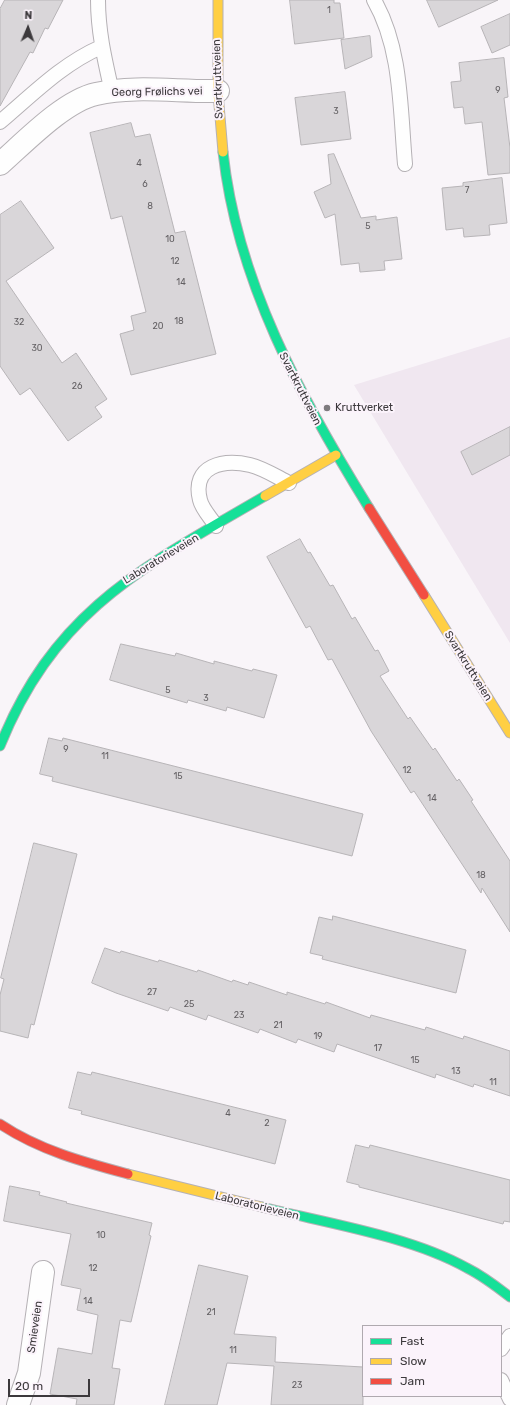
<!DOCTYPE html>
<meta charset="utf-8">
<style>
body{margin:0}
#map{position:relative;width:510px;height:1405px;overflow:hidden;background:#f9f5f9;font-family:Rubik,sans-serif}
canvas{display:block}
.legend{position:absolute;left:362px;top:1325px;width:140px;height:72px;box-sizing:border-box;background:#fbf3fb;border:1px solid #afa9af;margin:0;padding:5px 7px;list-style:none;font-size:12px;color:#3c393c}
.legend li{display:flex;align-items:center;gap:8px;height:20px}
.legend b{width:20px;border:1px solid #afa9af}
.north{position:absolute;left:8px;top:8px;width:40px;height:40px;-webkit-text-stroke:3px #fbf3fb;paint-order:stroke;rotate:2deg;font-size:11px;font-weight:700;line-height:16px;text-align:center;color:#3c393c}
.north::after{content:'';display:block;margin:auto;width:14px;height:18px;background:#3c393c;clip-path:polygon(50% 0,100% 100%,50% 72%,0 100%)}
.scale{position:absolute;left:8px;top:1379px;width:82px;height:18px;box-sizing:border-box;border:2px solid #3c393c;border-top:0;padding-left:5px;font-size:12px;line-height:14px;white-space:nowrap;color:#3c393c;-webkit-text-stroke:3px #fbf3fb;paint-order:stroke}
</style>
<div id="map">
<canvas width="510" height="1405"></canvas>
<ul class="legend">
<li><b style="height:5px;background:#16e098"></b>Fast</li>
<li><b style="height:5px;background:#ffcf43"></b>Slow</li>
<li><b style="height:5px;background:#f24e42"></b>Jam</li>
</ul>
<div class="north">N</div>
<div class="scale">20 m</div>
</div>
<script>
const ctx = document.querySelector('canvas').getContext('2d');
ctx.lineJoin = 'round';
function fill(path, color) { ctx.fillStyle = color; ctx.fill(path, 'evenodd'); }
function trace(path, color, width, dash) { ctx.strokeStyle = color; ctx.lineWidth = width; ctx.lineCap = dash ? 'butt' : 'round'; ctx.setLineDash(dash || []); ctx.stroke(path); }
function drawText(font, color, halo, rows, align = 'center') {
  ctx.font = font + ' Rubik,sans-serif'; ctx.lineWidth = 4; ctx.setLineDash([]); ctx.textBaseline = 'middle'; ctx.strokeStyle = halo; ctx.fillStyle = color; for (const [text, x, y, turn = 0] of rows) {
    ctx.save(); ctx.translate(x, y); ctx.rotate((+turn || 0) * Math.PI / 180); ctx.textAlign = isNaN(turn) ? turn : align; if (halo) ctx.strokeText(text, 0, 0); ctx.fillText(text, 0, 0); ctx.restore();
  }
}
fill(new Path2D(`
 M510,337V643L354,385Z`), '#f0e7f0');
const building = new Path2D(`
 M5,0H63L48,29L45,28L33,53L30,52L0,106V9Z
 M290,0H334V3H340L344,38L295,44Z
 M427,0H498L439,27Z
 M510,14V45L492,53L481,27Z
 M370,36L372,57L345,69L341,40Z
 M504,58L508,97L504,98L510,148V173L488,175L482,122L465,124L463,107L454,108L451,82L461,81L459,63Z
 M345,92L351,139L301,145L295,98Z
 M131,123L135,137L150,134L175,233L185,231L216,354L131,375L120,334L134,330L131,316L146,312L122,216L111,219L90,133Z
 M334,154L361,218L376,216V220L397,217L402,259L384,261L385,270L360,272L359,263L341,265L335,214L325,218L314,192L331,184L328,155Z
 M502,178L507,223L489,225L490,235L464,237L463,228L446,230L442,188L463,186V183Z
 M21,201L54,248L6,281L62,363L76,353L107,399L95,407L102,417L68,441L30,388L20,395L0,366V215Z
 M510,427V455L472,475L461,452Z
 M300,539L308,553L310,552L330,586L333,585L352,619L355,617L375,651L378,650L389,671L380,676L408,719L410,717L433,750L435,748L457,781L459,779L473,800L471,801L510,861V932L482,888L481,893L414,791L411,793L371,731L332,659L328,660L310,626L306,628L267,557Z
 M121,644L175,656L176,653L214,664V661L252,671L253,669L277,675L264,718L227,707L226,711L188,700L187,703L110,680Z
 M49,738L62,741L63,738L363,814L352,856L52,781L53,777L40,774Z
 M34,843L77,854L34,1025L31,1024L28,1038L0,1031V995L4,979L1,978Z
 M333,916L466,950L456,993L322,959L323,956L310,953L319,917L332,920Z
 M105,948L120,953L121,951L158,962L159,960L197,972L198,970L232,982L233,980L248,985L249,982L287,995V992L325,1004L326,1002L370,1018L371,1015L425,1030L426,1027L463,1039L464,1036L510,1051V1096L474,1084L473,1087L436,1074L435,1078L337,1044L334,1052L298,1039L296,1043L260,1029L258,1033L208,1015L206,1020L170,1007L168,1011L116,993L92,983Z
 M78,1072L91,1075L92,1072L286,1120L275,1164L81,1114L82,1111L69,1108Z
 M356,1145L369,1148L370,1145L510,1180V1222L504,1221L503,1224L359,1187V1185L347,1182Z
 M10,1186L40,1192L39,1195L67,1202L66,1203L152,1223L149,1235L151,1236L131,1322L120,1320L112,1368L120,1369L114,1405H76L77,1399L50,1394L58,1348L92,1354L98,1315L77,1310L81,1289L61,1285L71,1234L4,1221Z
 M199,1265L248,1276L234,1334L276,1337L275,1362L363,1367V1405H271L274,1366L227,1363L217,1405H165Z`);
fill(building, '#d9d6d9');
trace(building, '#b7b4b7', 1);
const lane = new Path2D(`
 M98,0C98,32 105,61 112,92
 M374,0C402,49 400,109 405,164
 M0,122C32,95 62,64 101,47
 M216,526C211,518 202,509 200,500C191,465 224,459 250,465C263,468 277,477 289,483
 M501,1349L510,1336
 M501,1380L510,1399`);
const street = new Path2D(`
 M0,164C25,142 64,101 96,94C135,85 178,92 218,91
 M18,1405L29,1373L43,1272`);
const fast = new Path2D(`
 M223,152C237,282 301,398 369,508
 M0,746C55,609 145,566 265,496
 M262,1207C326,1223 410,1236 467,1268C483,1276 496,1286 510,1297`);
const slow = new Path2D(`
 M218,0V93L223,152
 M265,496L336,455
 M424,595L510,733
 M128,1174L262,1207`);
const jam = new Path2D(`
 M369,508L424,595
 M0,1124C39,1150 83,1162 128,1174`);
trace(lane, '#b5b1b5', 16);
trace(street, '#b5b1b5', 24);
trace(fast, '#b5b1b5', 11);
trace(slow, '#b5b1b5', 11);
trace(jam, '#b5b1b5', 11);
trace(lane, '#fefefe', 14);
trace(street, '#fefefe', 22);
trace(fast, '#16e098', 9);
trace(slow, '#ffcf43', 9);
trace(jam, '#f24e42', 9);
for (const [x, y, r, color] of [
 [327,408,4,"#7e7b7e"]
]) { const dot = new Path2D(); dot.arc(x, y, r, 0, 2 * Math.PI); ctx.fillStyle = color; ctx.fill(dot); trace(dot, '#fbf3fb', 1.5); }
drawText('9px', '#636063', null, [
 ["1",329,10],
 ["9",498,90],
 ["3",336,111],
 ["4",139,163],
 ["6",145,184],
 ["7",467,190],
 ["8",150,206],
 ["5",368,226],
 ["10",170,239],
 ["12",175,261],
 ["14",181,282],
 ["18",179,321],
 ["32",19,322],
 ["20",158,326],
 ["30",37,348],
 ["26",77,386],
 ["5",168,690],
 ["3",206,698],
 ["9",66,749],
 ["11",105,756],
 ["12",407,770],
 ["15",178,776],
 ["14",432,798],
 ["18",481,875],
 ["27",152,992],
 ["25",189,1004],
 ["23",239,1015],
 ["21",278,1025],
 ["19",318,1036],
 ["17",378,1048],
 ["15",415,1060],
 ["13",456,1071],
 ["11",493,1082],
 ["4",228,1113],
 ["2",267,1123],
 ["10",101,1235],
 ["12",93,1268],
 ["14",88,1301],
 ["21",211,1312],
 ["11",233,1350],
 ["23",297,1385]
]);
drawText('11px', '#3c393c', '#fbf3fb', [
 ["Svartkruttveien",218,79,-92],
 ["Georg Frølichs vei",157,92,-1],
 ["Svartkruttveien",300,389,63],
 ["Laboratorieveien",161,559,-31],
 ["Svartkruttveien",468,666,58],
 ["Laboratorieveien",257,1206,14],
 ["Smieveien",35,1327,-82]
]);
drawText('11px', '#3c393c', '#fbf3fb', [
 ["Kruttverket",335,408]
], 'left');
</script>
